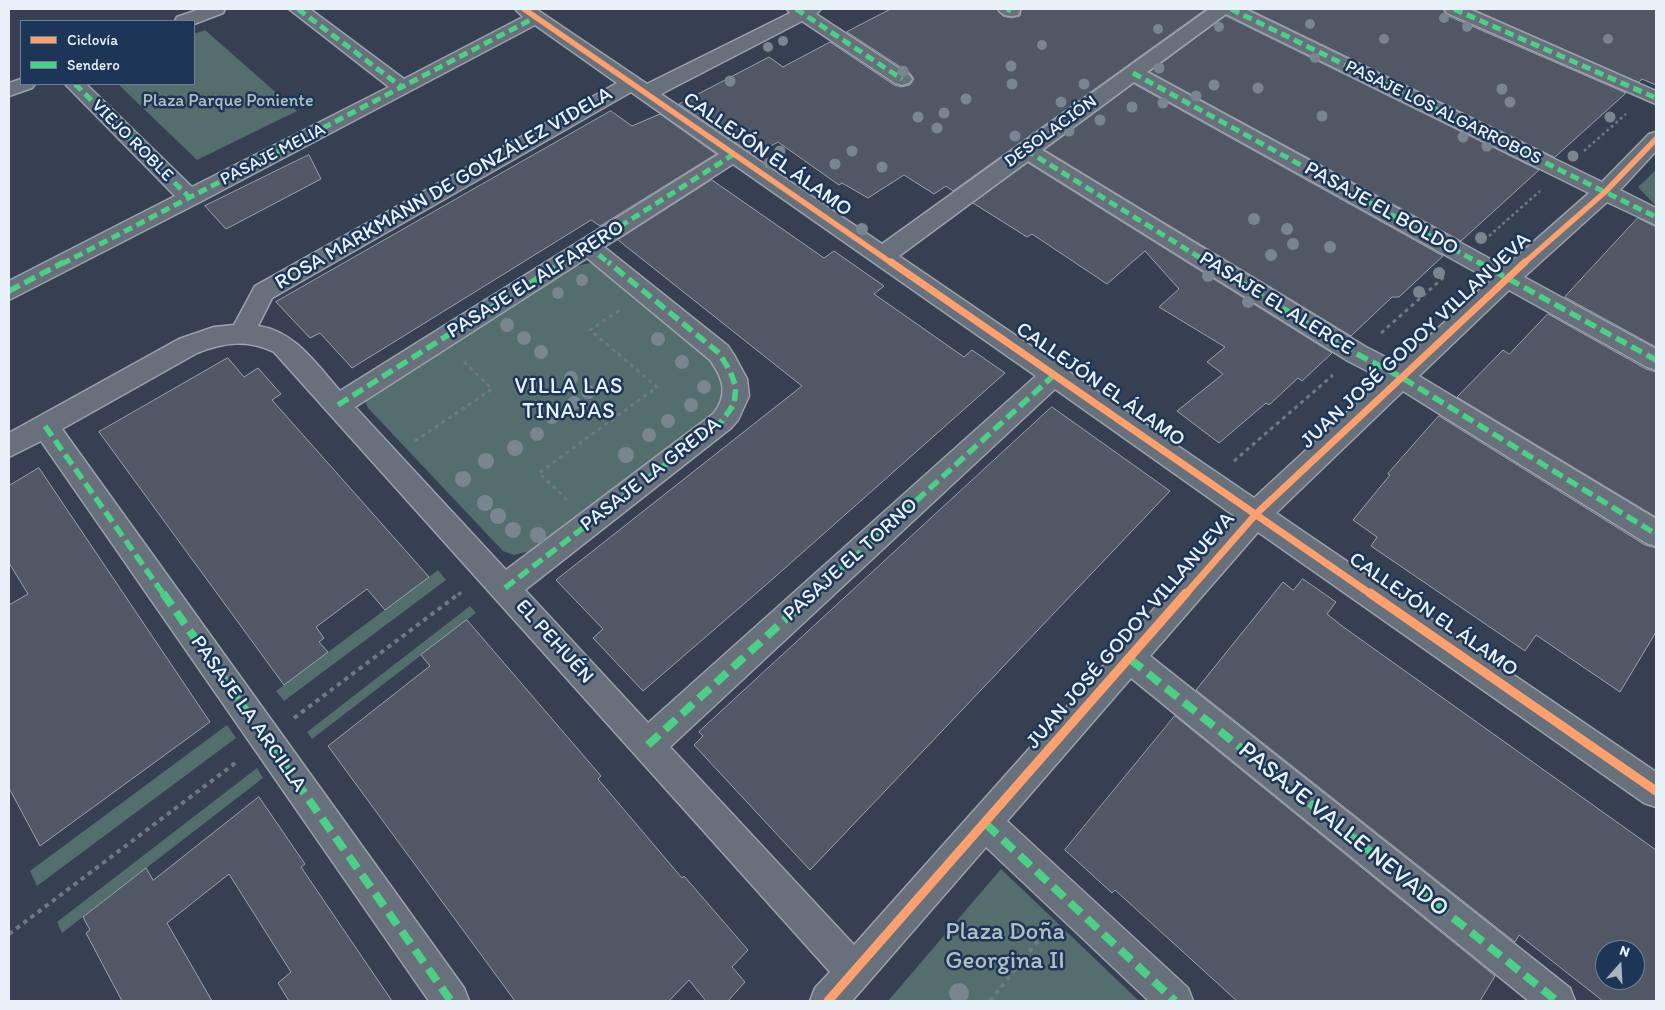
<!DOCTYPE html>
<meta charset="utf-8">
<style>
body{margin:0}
#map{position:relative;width:1665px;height:1010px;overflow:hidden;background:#374053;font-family:Itim,sans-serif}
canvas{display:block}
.frame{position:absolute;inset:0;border:10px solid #e8f1f8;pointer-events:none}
.legend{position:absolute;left:20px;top:20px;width:175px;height:65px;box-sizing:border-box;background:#1d3557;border:1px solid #6e8097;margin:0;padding:6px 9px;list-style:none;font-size:15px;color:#e8f1f8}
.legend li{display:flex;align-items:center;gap:10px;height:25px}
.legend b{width:25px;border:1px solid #6e8097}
.north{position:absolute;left:1595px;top:940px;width:50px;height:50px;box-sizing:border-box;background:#1d3557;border:1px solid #6e8097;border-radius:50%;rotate:19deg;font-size:14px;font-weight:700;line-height:20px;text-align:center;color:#e8f1f8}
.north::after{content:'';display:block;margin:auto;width:18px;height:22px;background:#aab3be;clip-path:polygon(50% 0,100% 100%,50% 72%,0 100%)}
</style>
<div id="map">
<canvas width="1665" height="1010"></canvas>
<div class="frame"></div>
<ul class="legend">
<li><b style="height:6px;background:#fca06f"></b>Ciclovía</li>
<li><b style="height:6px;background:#4dcf88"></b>Sendero</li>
</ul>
<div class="north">N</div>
</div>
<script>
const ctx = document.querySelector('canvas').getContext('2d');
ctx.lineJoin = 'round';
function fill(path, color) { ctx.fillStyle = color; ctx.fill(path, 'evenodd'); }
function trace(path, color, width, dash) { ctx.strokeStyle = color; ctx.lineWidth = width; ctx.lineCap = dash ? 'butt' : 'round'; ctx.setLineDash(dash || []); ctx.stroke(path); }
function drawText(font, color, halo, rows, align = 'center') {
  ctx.font = font + ' Itim,sans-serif'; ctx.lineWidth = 5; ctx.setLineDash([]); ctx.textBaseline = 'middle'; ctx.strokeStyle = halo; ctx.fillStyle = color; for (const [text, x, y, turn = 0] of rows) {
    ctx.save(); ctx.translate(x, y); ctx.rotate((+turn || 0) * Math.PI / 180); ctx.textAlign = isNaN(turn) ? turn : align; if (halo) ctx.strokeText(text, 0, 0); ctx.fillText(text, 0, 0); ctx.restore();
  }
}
fill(new Path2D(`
 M205,30L297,111L197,160L118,84H194V34Z
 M1656,170V206L1638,187Z
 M590,263L607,269L713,357L729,387L718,413L538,549L514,555L503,551L368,408L365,401L572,267Z
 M438,570L446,580L284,701L276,691Z
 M470,606L476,613L312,739L307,732Z
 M227,725L236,738L37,886L30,871Z
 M257,768L263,778L62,933L57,922Z
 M1001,869L1139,1001H888Z`), '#546d6d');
const building = new Path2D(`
 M891,9H996L1003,16L1012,18L1020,16L1021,9H1206L953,191L946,186L934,194L904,175L868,198L842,183L839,185L778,142L754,155L679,104L769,57L783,67L830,42L894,85L901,87L910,85L914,79L910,73L847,32Z
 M1249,9H1443L1446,15L1626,93L1555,157Z
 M1473,9H1656V85L1642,79L1639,82Z
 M1226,16L1539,170L1461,241L1150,72Z
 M1134,84L1443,256L1399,297H1392L1351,336L1045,150Z
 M611,111L632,126L660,114L716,154L600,226L591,220L352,368L320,333L310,338L276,302Z
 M309,155L321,179L226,229L205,206Z
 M1028,163L1332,353L1302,381L1298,378L1269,405L1266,403L1219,443L1177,411L1223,374L1207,362L1225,347L1159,307L1179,289L1145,251L1107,284L1032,234L1027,237L973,203Z
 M712,180L824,258L834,251L884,286L874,294L964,357L972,350L1005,373L767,584L643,691L593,638L603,629L556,580L802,386L618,240Z
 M1638,218L1656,227V347L1565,297Z
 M1548,314L1646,369L1656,372V517L1457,397L1503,350L1509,354Z
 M228,358L244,377L258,368L281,394L272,400L429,577L385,610L367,589L316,627L324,638L319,642L328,652L284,685L99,432Z
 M1052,407L1170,491L810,870L694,745L703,736L699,732Z
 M1439,416L1645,545L1656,548V632L1620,692L1536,635L1525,651L1371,546L1377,537L1353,520L1390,475L1388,474Z
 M39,468L210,722L40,846L9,788V605L28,594L9,563V486Z
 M1303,579L1336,602L1327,614L1342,626L1656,850V1001H1603L1519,935L1515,942L1196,690L1283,582L1293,590ZM1605,950H1635V980H1605Z
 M467,620L601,776L598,779L682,878L684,876L748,950L732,967L745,982L728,1001H706L689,980L669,1001H515L328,746L430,666L421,655Z
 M1175,716L1495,976L1480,1001H1237L1115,890L1112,893L1065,850Z
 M259,797L305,864L301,867L392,1001H289L278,983L291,972L229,874L167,923L212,1001H122L86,933L90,930L83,917L146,868L153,880Z`);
fill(building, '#525766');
trace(building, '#9ba1ab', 1);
const street = new Path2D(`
 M200,9H225L223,13L194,24V21H175L177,17Z
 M289,9H310L404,79L523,17L515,9H536L647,84L790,13L787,9H821L816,14L909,75L912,79L909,83L902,85L895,83L802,21L661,94L882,244L1209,9H1245L1602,182L1649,134L1656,132V151L1620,190L1656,208V225L1607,202L1524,277L1656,349V370L1647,367L1509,290L1419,376L1656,519V546L1646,543L1403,391L1276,513L1656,772V807L1644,803L1258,532L1150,656L1570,988L1575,1001H1529L1131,678L1007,821L1188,988L1193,1001H1149L986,847L852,1001H810L815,988L830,972L274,352C248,339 224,342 197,353L62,429L464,988L469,1001H429L41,441L9,457V433L179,339L214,327L234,325L255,286L617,83L535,25L198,203L9,300V281L175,196L65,84H86L192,187L389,87ZM1226,14L1589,193L1505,267L1147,72ZM1134,82L1490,280L1399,364L1366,347L1042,150ZM631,92L719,154L340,391C317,365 295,331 258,326L272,298ZM1028,161L1348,361L1383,379L1254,498L899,256ZM733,164L1036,376L648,723L525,590L731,428L738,420L749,396L747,379L734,355L728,346L604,247ZM587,258L710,360C723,378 729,395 713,414L506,570L355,407ZM1055,389L1236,517L854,945L670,747Z
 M998,9H1019L1020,11L1018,15C1010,17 1002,16 998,9Z
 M1445,9H1469L1656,91V104L1447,13Z
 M21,79V84H35L32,88L9,96V83Z`);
trace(street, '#9ba1ab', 3);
trace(new Path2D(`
 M1584,151L1626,114
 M1489,236L1540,191`), '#717882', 2.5, [3, 3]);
trace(new Path2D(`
 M1381,333L1444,277
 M415,441L492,389L463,361
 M1234,461L1333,375
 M567,500L539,473L657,387L590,330L620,310
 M458,595L463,591`), '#717882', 3, [4, 4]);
trace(new Path2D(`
 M294,718L460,593
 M9,934L238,761
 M990,1001L1046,931`), '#717882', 4, [4.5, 4.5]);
fill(street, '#68707b');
trace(new Path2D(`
 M298,9L403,88
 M796,9L902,79
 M1007,9L1011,11
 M1231,9L1656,217
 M1454,9L1656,98
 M1133,73L1481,264
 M75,84L190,198
 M1026,150L1210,264
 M588,246L610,264
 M62,264L536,17
 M561,264L734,154`), '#4dcf88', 5, [9, 5]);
trace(new Path2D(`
 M1208,262L1357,354L1401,377L1656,534
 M1478,262L1656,360
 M9,291L64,262
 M338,405L563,262
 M45,426L164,595
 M505,588L722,421L734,404L736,387L730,371L719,353L608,262
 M813,595L1054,375`), '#4dcf88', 5.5, [12, 5.5]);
trace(new Path2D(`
 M163,593L451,1001
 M1130,659L1557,1001
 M648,745L814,593
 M986,824L1175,1001`), '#4dcf88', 8, [15, 8]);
trace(new Path2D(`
 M524,9L893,264
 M1523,264L1605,192L1656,139`), '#fca06f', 5.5);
trace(new Path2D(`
 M891,262L1372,595
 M1185,595L1256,514L1525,262`), '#fca06f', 7);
trace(new Path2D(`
 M1370,593L1656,791
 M828,1001L1186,593`), '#fca06f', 9);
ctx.fillStyle = '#798690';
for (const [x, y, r] of [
 [1444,18,5],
 [1310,24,5],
 [1219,27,5],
 [1467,27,5],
 [1158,29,5],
 [1384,39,5],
 [1608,39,5],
 [783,41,5],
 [1042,45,5],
 [768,47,5],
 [1315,58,5],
 [1011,66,5.5],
 [1159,68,5.5],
 [903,71,5.5],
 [730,81,5.5],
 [1012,84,5.5],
 [1084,84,5.5],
 [1214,85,5.5],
 [1258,88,5.5],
 [1502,89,5.5],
 [1196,96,5.5],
 [966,99,5.5],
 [1061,102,5.5],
 [1510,102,5.5],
 [1163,103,5.5],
 [1132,107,5.5],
 [944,113,5.5],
 [1322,116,5.5],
 [918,117,5.5],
 [1610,117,5.5],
 [1100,120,5.5],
 [937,128,5.5],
 [1069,131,5.5],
 [1015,136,5.5],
 [1463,137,5.5],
 [1487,146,5.5],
 [780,151,5.5],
 [852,151,5.5],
 [1573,156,5.5],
 [769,163,5.5],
 [835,164,5.5],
 [882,167,5.5],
 [1254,219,6],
 [862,229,6],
 [1287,229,6],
 [1481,238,6],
 [1293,244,6],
 [1330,247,6],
 [1271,255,6],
 [1439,273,6],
 [1208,276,6],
 [582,280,6],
 [1419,292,6],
 [558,293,6],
 [1248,302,6],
 [507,325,7],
 [524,338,7],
 [658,339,7],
 [541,352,7],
 [682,362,7],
 [571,378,7],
 [704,387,7],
 [588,392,7],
 [574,403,7],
 [691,405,7],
 [552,417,7],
 [668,421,7],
 [537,434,7],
 [649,435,7],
 [515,448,8],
 [626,455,8],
 [486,461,8],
 [463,479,8],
 [485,503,8],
 [498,516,8],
 [513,530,8],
 [538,535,8],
 [959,993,10]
]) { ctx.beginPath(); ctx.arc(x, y, r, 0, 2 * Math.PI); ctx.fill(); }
drawText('18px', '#afbfc2', '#1d3557', [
 ["Plaza Parque Poniente",228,101]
]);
drawText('18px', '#e8f1f8', '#1d3557', [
 ["PASAJE LOS ALGARROBOS",1443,113,26],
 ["DESOLACIÓN",1051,132,-36],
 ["VIEJO ROBLE",132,141,45],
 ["PASAJE MELIA",273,155,-27]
]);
drawText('21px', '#e8f1f8', '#1d3557', [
 ["CALLEJÓN EL ÁLAMO",767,155,35],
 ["ROSA MARKMANN DE GONZÁLEZ VIDELA",444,189,-30],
 ["PASAJE EL BOLDO",1381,209,29],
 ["PASAJE EL ALFARERO",536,280,-32],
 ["PASAJE EL ALERCE",1276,304,32],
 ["JUAN JOSÉ GODOY VILLANUEVA",1416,341,-43],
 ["CALLEJÓN EL ÁLAMO",1100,385,35],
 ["PASAJE LA GREDA",651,475,-38],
 ["PASAJE EL TORNO",851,560,-42],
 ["CALLEJÓN EL ÁLAMO",1433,615,35],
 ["JUAN JOSÉ GODOY VILLANUEVA",1131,631,-49],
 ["EL PEHUÉN",554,642,48],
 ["PASAJE LA ARCILLA",248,714,55]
]);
ctx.letterSpacing = '1px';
drawText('22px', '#e8f1f8', '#1d3557', [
 ["VILLA LAS",569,387],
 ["TINAJAS",569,412]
]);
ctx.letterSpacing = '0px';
drawText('25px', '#e8f1f8', '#1d3557', [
 ["PASAJE VALLE NEVADO",1343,830,39]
]);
drawText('25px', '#afbfc2', '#1d3557', [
 ["Plaza Doña",1005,933],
 ["Georgina II",1005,962]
]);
</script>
